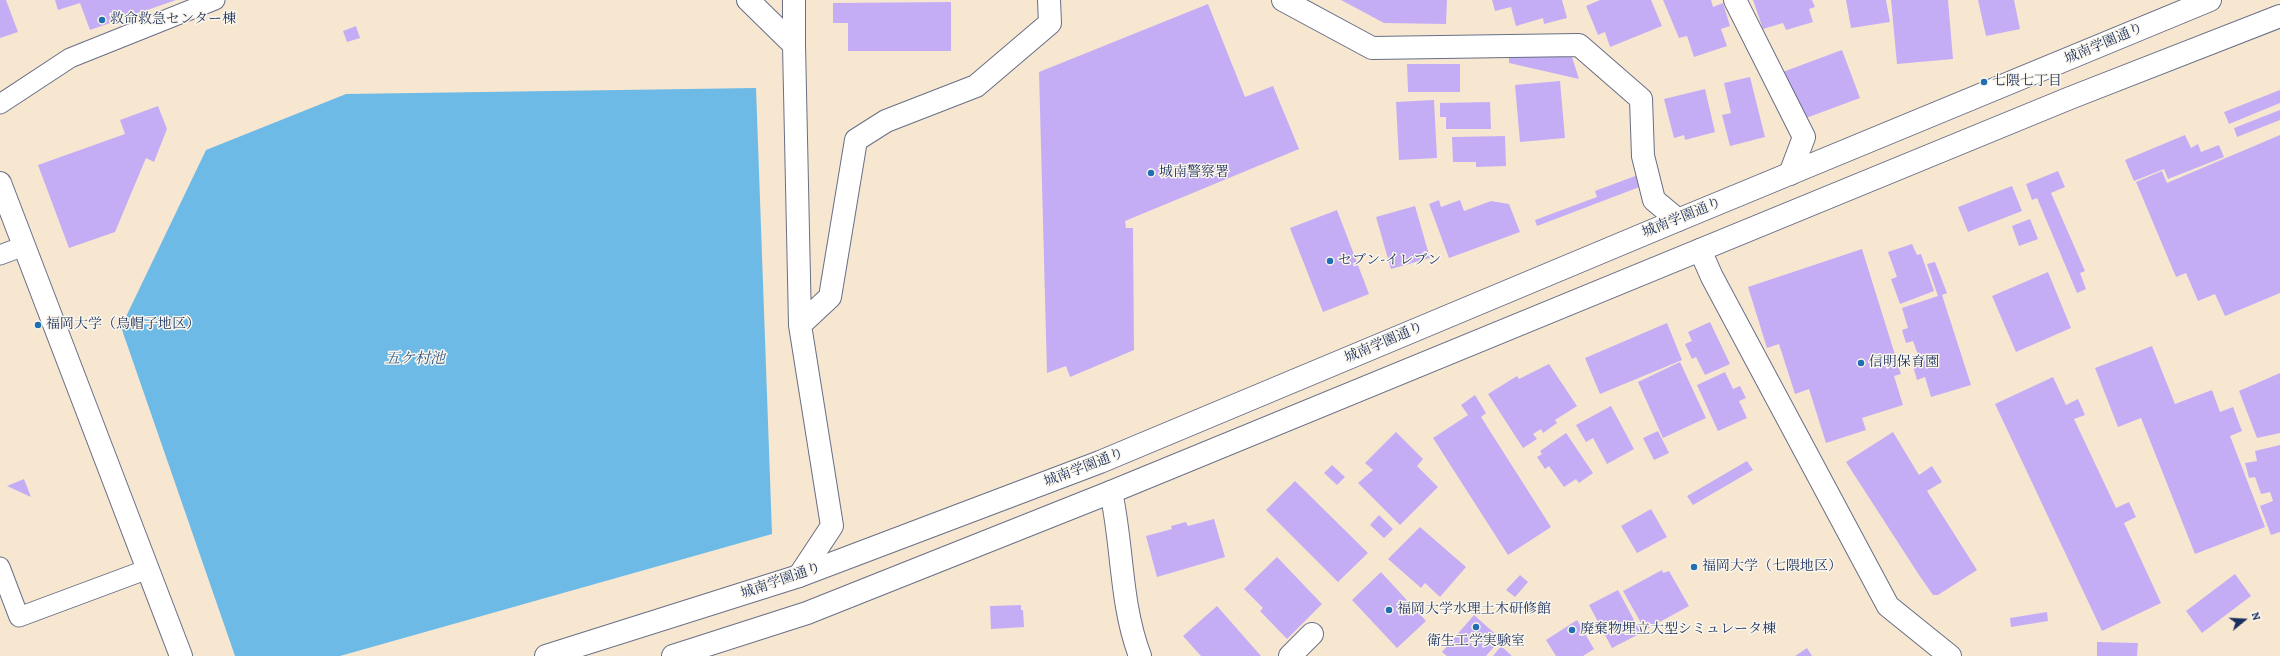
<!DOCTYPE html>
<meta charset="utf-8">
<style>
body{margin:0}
#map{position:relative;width:2280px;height:656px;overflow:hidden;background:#f7e7d1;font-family:Alegreya,serif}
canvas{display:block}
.north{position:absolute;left:2224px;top:600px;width:40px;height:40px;-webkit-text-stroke:3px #fbf7ec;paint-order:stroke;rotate:72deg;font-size:11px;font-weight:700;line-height:16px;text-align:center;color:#1b2f5e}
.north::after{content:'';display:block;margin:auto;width:14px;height:18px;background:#1b2f5e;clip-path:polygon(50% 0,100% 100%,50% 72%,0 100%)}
</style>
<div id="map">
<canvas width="2280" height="656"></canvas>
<div class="north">N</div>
</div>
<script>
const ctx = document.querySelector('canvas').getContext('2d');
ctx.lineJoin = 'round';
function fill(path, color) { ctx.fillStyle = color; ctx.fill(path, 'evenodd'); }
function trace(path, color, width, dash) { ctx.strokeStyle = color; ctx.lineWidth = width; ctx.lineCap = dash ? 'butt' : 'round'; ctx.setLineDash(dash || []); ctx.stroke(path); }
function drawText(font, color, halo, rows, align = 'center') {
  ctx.font = font + ' Alegreya,"Noto Serif JP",serif'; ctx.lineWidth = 3; ctx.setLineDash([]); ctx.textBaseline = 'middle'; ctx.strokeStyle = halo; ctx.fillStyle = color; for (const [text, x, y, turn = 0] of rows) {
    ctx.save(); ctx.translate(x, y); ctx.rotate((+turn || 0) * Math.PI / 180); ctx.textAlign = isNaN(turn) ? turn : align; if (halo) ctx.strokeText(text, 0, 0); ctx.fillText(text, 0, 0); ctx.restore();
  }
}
fill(new Path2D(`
 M756,88L772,534L340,656H235L121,327L206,150L346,94Z`), '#6ebae7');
fill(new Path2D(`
 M0,0H6L18,32L0,38Z
 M55,0H176L90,30L80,3L58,10Z
 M1341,0H1447L1446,24L1384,23Z
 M1492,0H1562L1567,18L1544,24L1543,18L1516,26L1511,7L1495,11Z
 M1600,0H1651L1662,26L1610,47L1605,32L1598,35L1586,6Z
 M1663,0H1711L1713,7L1723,3L1730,26L1721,29L1727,46L1694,57L1687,36L1679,38Z
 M1753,0H1812L1815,7L1809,9L1813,22L1786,30L1783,23L1763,29Z
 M1846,0H1886L1890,22L1851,28Z
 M1891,0H1948L1953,59L1897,64Z
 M1978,0H2014L2020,29L1986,36Z
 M951,2V51H848V23H833V3Z
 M1208,4L1245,97L1273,86L1299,149L1125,221L1126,228H1133L1134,350L1070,377L1066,366L1047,373L1039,72Z
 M356,26L360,38L347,42L343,31Z
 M1842,50L1860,98L1798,121L1780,73Z
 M1509,55L1572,57L1579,79L1509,63Z
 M1407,64H1460V92H1408Z
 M1750,77L1765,137L1730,146L1722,115L1731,113L1724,83Z
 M1560,81L1565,138L1520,142L1515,85Z
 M1705,89L1715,132L1685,140L1684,135L1674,138L1664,99Z
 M2280,90V103L2229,124L2224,112Z
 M1434,100L1437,158L1399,160L1396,102Z
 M1490,102L1491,129H1446V117H1440V103Z
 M158,106L167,129L154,162L146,158L115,232L69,248L38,165L125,134L120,120Z
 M2280,110V120L2237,137L2234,128Z
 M2185,135L2191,148L2198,144L2201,152L2219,145L2224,157L2168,179L2164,169L2134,181L2125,160Z
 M2280,135V293L2225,316L2215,294L2198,301L2186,273L2176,277L2136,182L2162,171L2167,183Z
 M1505,136L1506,166L1476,167V162H1453L1452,137Z
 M2058,171L2065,187L2051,193L2085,271L2080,273L2086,289L2077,293L2037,198L2032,200L2026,184Z
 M1646,172L1650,183L1537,226L1535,220L1597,197L1595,191Z
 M2012,186L2022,211L1968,232L1958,207Z
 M1439,200L1441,207L1460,200L1464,211L1491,201L1509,204L1520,232L1449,258L1429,204Z
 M1415,206L1430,258L1391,269L1376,217Z
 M1337,210L1369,294L1323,312L1290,228Z
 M2030,219L2038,239L2019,246L2012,226Z
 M1912,244L1917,255L1921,254L1934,291L1900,304L1891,279L1897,277L1888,252Z
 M1862,249L1901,374L1894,376L1903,405L1862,418L1866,430L1826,443L1809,389L1795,394L1779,344L1767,348L1748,287Z
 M1935,262L1947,293L1942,295L1971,385L1931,397L1925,377L1917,380L1913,366L1921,363L1913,341L1906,343L1902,330L1908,328L1902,308L1938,296L1927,264Z
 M2048,272L2071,328L2016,352L1992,296Z
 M1710,322L1730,364L1705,375L1696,357L1692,359L1685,344L1692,341L1688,332Z
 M1667,323L1682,360L1600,394L1585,358Z
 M2152,346L2175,404L2212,390L2220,412L2233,407L2242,431L2230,436L2265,527L2195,554L2141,418L2118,427L2095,368Z
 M1680,362L1706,418L1663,438L1638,382Z
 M1549,364L1577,406L1555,420L1557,423L1543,433L1541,429L1533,434L1537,439L1523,448L1488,394L1517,376L1519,379Z
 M1725,372L1733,389L1740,386L1746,398L1739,401L1747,418L1718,431L1697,385Z
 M2280,373V433L2257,438L2239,391Z
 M2053,377L2066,405L2078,399L2085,415L2074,419L2116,508L2129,502L2136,517L2124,523L2161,603L2102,631L1995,404Z
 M1475,395L1486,413L1481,417L1551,527L1508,555L1433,438L1468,415L1461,405Z
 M1611,406L1634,449L1607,464L1593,438L1586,442L1576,425Z
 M1658,431L1669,453L1654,460L1643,438Z
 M1396,432L1423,459L1417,466L1438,487L1400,525L1358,483L1373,470L1365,463Z
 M1893,432L1919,475L1932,466L1942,482L1927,491L1977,570L1938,595H1933L1919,575L1846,462Z
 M1566,433L1593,473L1579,483L1576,479L1564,487L1549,466L1545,469L1537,457L1542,454L1540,451Z
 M2280,445V532L2271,535L2260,506L2273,501L2270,492L2261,494L2255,477L2249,478L2245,463L2257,461L2255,451Z
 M1747,461L1753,470L1693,505L1687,496Z
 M1332,465L1345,477L1337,485L1324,473Z
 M24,479L31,497L7,486Z
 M1295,481L1368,553L1338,582L1266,510Z
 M1651,509L1667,537L1637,553L1621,526Z
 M1379,515L1393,529L1384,538L1370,525Z
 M1214,519L1225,557L1157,577L1146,536L1172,529L1171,526L1186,522L1188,526Z
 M1420,527L1466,567L1440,597L1425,583L1421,588L1388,559Z
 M1277,557L1322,604L1287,639L1260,611L1263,608L1244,589Z
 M1662,570L1663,573L1669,571L1689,606L1645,630L1623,591Z
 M1381,572L1426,621L1397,648L1352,600Z
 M2235,574L2251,596L2202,633L2186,611Z
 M1520,575L1528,582L1515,597L1506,590Z
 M1618,590L1641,633L1612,648L1589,605Z
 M1021,605V610H1023L1024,627L991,629L990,606Z
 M1217,606L1261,656H1201L1183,636Z
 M2047,612L2048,621L2011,627L2010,618Z
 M1474,615L1501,639L1486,656H1447L1442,652Z
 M1577,620L1594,649L1583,656H1556L1546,640Z
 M2097,642L2138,643L2137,656H2097Z
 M1501,646L1512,656H1493Z
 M1807,648L1812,656H1795Z`), '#c5adf6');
const lane = new Path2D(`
 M0,104L70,58L215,0
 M0,255L24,246
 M0,567L19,617L148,569`);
const street = new Path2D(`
 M748,0L794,45L800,325L832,526L799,576
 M1283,0L1372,48L1579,45L1641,99L1643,156L1654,200L1678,220
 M1735,0L1804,137L1790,174
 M794,45V0
 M1700,250L1712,277L1888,606L1950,656
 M800,325L830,297L856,140L886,121L976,86L1050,23L1049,0
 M1111,492C1123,546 1120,604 1140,656
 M1290,656L1312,634`);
const secondary = new Path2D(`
 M0,183L181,656
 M546,656L799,576L1100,462L1678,220L2210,0
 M673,656L807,613L1111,492L2070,98L2280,16`);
trace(lane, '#686f86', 21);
trace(street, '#686f86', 24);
trace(secondary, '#686f86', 24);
trace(lane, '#fff', 19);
trace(street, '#fff', 22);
trace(secondary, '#fff', 22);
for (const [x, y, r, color] of [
 [102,20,4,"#1f6fb2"],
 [1984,82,4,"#1f6fb2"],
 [1151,173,4,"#1f6fb2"],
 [1330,261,4,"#1f6fb2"],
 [38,325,4,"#1f6fb2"],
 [1861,363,4,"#1f6fb2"],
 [1694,567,4,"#1f6fb2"],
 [1389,610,4,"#1f6fb2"],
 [1476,627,4,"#1f6fb2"],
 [1572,630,4,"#1f6fb2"]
]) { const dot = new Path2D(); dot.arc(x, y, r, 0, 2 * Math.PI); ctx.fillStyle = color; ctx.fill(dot); trace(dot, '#fbf7ec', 1.5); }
drawText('14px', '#1b2f5e', '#fbf7ec', [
 ["救命救急センター棟",110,20],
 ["七隈七丁目",1992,82],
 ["城南警察署",1159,173],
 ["セブン-イレブン",1338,261],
 ["福岡大学（烏帽子地区）",46,325],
 ["信明保育園",1869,363],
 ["福岡大学（七隈地区）",1702,567],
 ["福岡大学水理土木研修館",1397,610],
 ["廃棄物埋立大型シミュレータ棟",1580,630],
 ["衛生工学実験室",1476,642,"center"]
], 'left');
drawText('14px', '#1b2f5e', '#fbf7ec', [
 ["城南学園通り",2104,44,-23],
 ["城南学園通り",1682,218,-22],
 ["城南学園通り",1384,343,-23],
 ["城南学園通り",1084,468,-21],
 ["城南学園通り",781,581,-19]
]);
drawText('italic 15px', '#345987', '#fbf7ec', [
 ["五ケ村池",415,359]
]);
</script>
